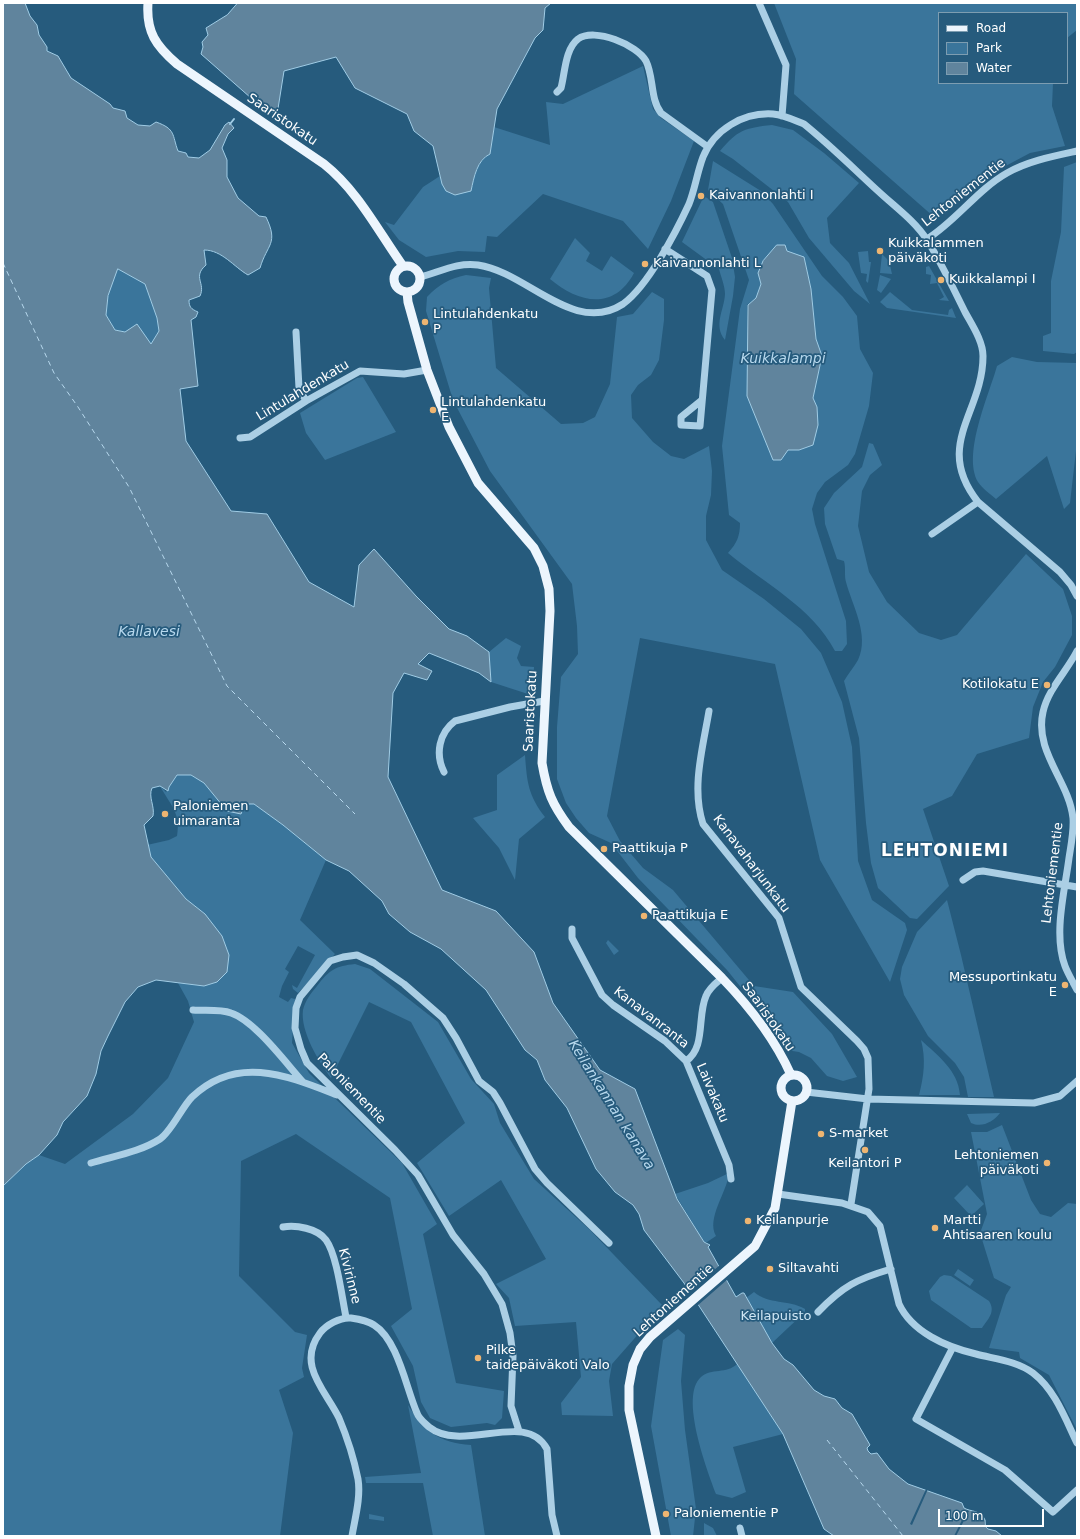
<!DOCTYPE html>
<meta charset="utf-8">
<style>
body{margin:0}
#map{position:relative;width:1080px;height:1539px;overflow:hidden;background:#265b7d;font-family:"DejaVu Sans",sans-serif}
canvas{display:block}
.frame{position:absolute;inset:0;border:4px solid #fff;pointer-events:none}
.legend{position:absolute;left:938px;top:12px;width:130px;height:72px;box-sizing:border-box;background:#265b7d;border:1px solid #7d9db1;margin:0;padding:5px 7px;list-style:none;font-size:12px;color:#fff}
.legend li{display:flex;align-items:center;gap:8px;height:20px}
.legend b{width:20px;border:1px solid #7d9db1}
.scale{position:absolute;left:938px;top:1509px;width:106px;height:18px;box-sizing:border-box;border:2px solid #fff;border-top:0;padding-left:5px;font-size:12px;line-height:14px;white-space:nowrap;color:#fff;-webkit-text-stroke:3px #265b7d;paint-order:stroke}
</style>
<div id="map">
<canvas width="1080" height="1539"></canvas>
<div class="frame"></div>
<ul class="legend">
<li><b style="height:5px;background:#ecf5fd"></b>Road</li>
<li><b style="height:11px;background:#3a759b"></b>Park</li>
<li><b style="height:11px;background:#60849d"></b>Water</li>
</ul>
<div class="scale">100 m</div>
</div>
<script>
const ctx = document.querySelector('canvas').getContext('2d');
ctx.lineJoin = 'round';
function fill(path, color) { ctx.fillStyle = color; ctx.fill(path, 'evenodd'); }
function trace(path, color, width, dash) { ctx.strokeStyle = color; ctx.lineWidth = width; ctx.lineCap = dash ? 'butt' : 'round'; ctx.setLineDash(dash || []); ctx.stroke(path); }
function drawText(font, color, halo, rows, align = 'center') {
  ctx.font = font + ' "DejaVu Sans",sans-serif'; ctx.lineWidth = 3.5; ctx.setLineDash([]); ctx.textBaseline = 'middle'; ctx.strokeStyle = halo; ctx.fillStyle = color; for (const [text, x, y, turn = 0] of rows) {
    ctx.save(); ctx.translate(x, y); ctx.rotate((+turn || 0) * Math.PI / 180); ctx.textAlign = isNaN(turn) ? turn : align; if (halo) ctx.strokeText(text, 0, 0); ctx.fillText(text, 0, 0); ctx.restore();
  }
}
fill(new Path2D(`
 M774,3H1077V30L1067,38V13H939V83H1053L1052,106L1065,146L1030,153L983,178L934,217L794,94L796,59Z
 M643,66L653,109L661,118L694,141L671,201L648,249L623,221L543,194L497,237L487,236L485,252L458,251L426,257L399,240L385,222L394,225L423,187L440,176L442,184L471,191C474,177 477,160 490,154L494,127L550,145L546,102L563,104Z
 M772,125L793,130L824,153L859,183L827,218L830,243L849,263L870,304L854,291L809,238L788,202L733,159L720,151C738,130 744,128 772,125Z
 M713,161L761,191L773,204L822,276L843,297L857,316L860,349L873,373L869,406L855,454L848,465L825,482L817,493L812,509L815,524L846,621L847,644L842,651H835C812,607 765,584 728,553C737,543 740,536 740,523L729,515L722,446L740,309L749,280L723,204L708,190ZM804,257L811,289L816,339L822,356L813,398L817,407L813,445L799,450H787L754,412L747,396V305L756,298L761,284Z
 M1077,162V352L1074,354L1043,351V336L1051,333V281L1061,232L1064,167Z
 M704,196L713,202L732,258L735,277L733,296L725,340C713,325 724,311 725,294C725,286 721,277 719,269L682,242Z
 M575,238L590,253L586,261L602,271L611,256L634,273C614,311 578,303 550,279Z
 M868,251L869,262H871L868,283L866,281L867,274L861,273L858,252Z
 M882,254L889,261L892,274L880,273Z
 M929,266L949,301L939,300L944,297L937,283L930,284L931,275L926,274V267Z
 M118,269L145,284L157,318L159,331L151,344L125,332L115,330L106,315L108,296Z
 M466,275L491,278L489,288L496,368L561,424L583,423L595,417L610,384L617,317L633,314L652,292L664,299V320L659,360L651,375L638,385L631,395L632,418L653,442L671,456L684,459L709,446L712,471L711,495L706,516V540L722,570L764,599L801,629L821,653L842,702L852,747L858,861L872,900L905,923L907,930L890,982L820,860L775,664L640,638L607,816L620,841L643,868L673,890L754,986L793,992L832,1034L857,1077L843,1081L827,1076L811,1058L799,1052L786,1050L764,1016L727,970L638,878L611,843L589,833L576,818L566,803L557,779V727L561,677L578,654L577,626L572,584L490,471L453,400L426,311L427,297C439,284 449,279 466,275Z
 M880,275L891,279L881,293L877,290Z
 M890,292L912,310L948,315L949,310L952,308L956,318L887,308L880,302Z
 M1012,357L1037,362L1077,363V442L1070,503L1064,509L1047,456L996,499C990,494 982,488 978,482C962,454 989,395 997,366Z
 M363,377L396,432L325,460L306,433L300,413L357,378Z
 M869,443L873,444L882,465L870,475L862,491L858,526L869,572L887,602L919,633L941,640L957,635L1026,554L1063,589L1072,616V635L1055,667L1043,682L1033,707L1029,738L977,754L952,796L923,809L949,886L917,919L910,918L878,888L871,863L866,823L859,738L844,681C848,674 854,667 858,660C870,635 852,605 846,582C844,576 846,568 844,561L837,559L825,524L824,508L834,493L862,467Z
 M506,638L521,646L517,658L521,666L534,667L533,683L528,694L491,682L489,652Z
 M525,755C527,782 528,795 545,817L519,839L515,880L499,848L473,818L497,810V775Z
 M177,775H191L204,783L227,811L245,804H254L283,825L326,860L300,920L335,954L298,993L293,989L292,985L297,988L315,955L298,946L285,969L289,972L282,986L279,997L288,1002L291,998L295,999L292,1043L309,1073L402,1163L437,1224L423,1234L456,1383L504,1391L502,1418L495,1425L487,1423L451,1427L430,1418L421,1402L413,1366L391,1326L412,1309L390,1198L296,1134L241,1161L239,1276L295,1332L307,1335L302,1368L304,1377L279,1390L293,1433L280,1536H3V1186L26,1164L39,1155L65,1164L133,1114L168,1078L194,1022L188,1001L178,983L204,986L217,982L205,914L186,899L151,857L147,845L169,840L177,836C181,812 170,805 160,786L166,792Z
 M947,900L961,955L994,1097H968L964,1077L955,1063L928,1036L904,995L900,979L902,967L917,932Z
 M608,940L619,951L614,955L606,943Z
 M355,964L370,969L438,1022L471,1079L494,1104L500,1123L534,1179L590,1230L663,1306L612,1364L609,1381L613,1416L562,1415L561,1403L581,1377L576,1322L515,1326L509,1298L496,1284L546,1259L501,1180L449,1216L417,1163L465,1123L411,1022L369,1002L331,1078C319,1062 300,1031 303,1010C305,1001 311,993 317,986C329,970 336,966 355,964Z
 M921,1040C938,1056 958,1070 960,1095H919C924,1076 926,1059 921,1040Z
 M1000,1113C993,1122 982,1128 971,1123L967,1114Z
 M1002,1125L1031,1200L1040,1214L1051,1217L1068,1203L1077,1204V1430L1049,1375L1020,1358L1019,1352L989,1348L1006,1295L1011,1287L994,1278L980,1233L987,1214L971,1132H987Z
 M729,1173C727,1193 706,1218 716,1236L707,1242H704L675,1194L708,1183Z
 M967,1185L984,1204L971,1216L954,1198Z
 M958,1269L974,1280L970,1286L954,1275Z
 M944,1275L951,1276L989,1301C996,1312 988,1319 982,1328H971L931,1300L929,1291L940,1277Z
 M754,1292C769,1305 788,1299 805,1309V1312L772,1343L746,1298Z
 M678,1329L685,1335L681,1381L685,1430L696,1509L693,1536H671L651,1426L663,1340Z
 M737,1364L783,1434L733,1447L746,1492L732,1498L716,1494C707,1470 679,1396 701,1377C711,1368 727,1374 737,1364Z
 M408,1405C424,1431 439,1443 471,1445L485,1536H433L423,1483H366L365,1477L421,1473Z
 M369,1514L384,1517V1521L369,1519Z
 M704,1523L713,1528L717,1536H704Z`), '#3a759b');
const water = new Path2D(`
 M3,3H25L30,16L37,25L39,35L47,47V51L58,56L71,78L110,104L113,108L125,111L127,118L138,125L150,126L156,122C176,129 172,135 178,151L186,153L188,157L199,158L210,150L225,125L229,122L234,128L228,134L222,148L227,160V177L238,198L259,216L266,217C279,244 267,244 260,268L248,275C234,267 222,250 204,250L206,265C192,277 206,283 200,296L189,300C189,307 191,309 198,312L196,317L191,320L198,386L180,389L186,441L231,511L267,514L309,582L354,607L359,565L374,549L416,596L449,629L467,636L489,652L491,682L479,673L429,653L418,664L432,671L427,680L404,673L393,693L388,777L442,890L496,911L534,952L553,1003L600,1070L635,1089L677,1199L704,1242L710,1245L708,1247L736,1297L742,1293H744L772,1343L784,1359L793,1365L814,1390L824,1396L835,1399L842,1408L852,1414L870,1445L867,1448L868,1451L871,1454L877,1453L889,1469L908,1484L962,1503L964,1508C971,1512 981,1510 985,1520C986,1524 984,1526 988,1529L996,1531L1002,1536H834L824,1529L783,1434L684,1283L644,1230L639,1214L633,1205L615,1192L596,1169L567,1108L545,1080L537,1060L525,1050L486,990L441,949L410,932L389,914L382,901L349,871L326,860L283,825L254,804H245L241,814L227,811L204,783L191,775H177L169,787L168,791L160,786L152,788C148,797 155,806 153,816L144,825L151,857L186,899L205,914L222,936L229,955L227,972L217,982L204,986L156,980L138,987L125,1002L108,1036L101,1051L96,1074L87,1096L63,1122L57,1135L39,1155L26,1164L3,1186ZM118,269L145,284L157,318L159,331L151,344L137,324L125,332L115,330L106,315L108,296Z
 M238,3H551L545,8L543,30L535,38L497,109L490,154C477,160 474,177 471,191L455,195L446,191L442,184L433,146L414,131L407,114L355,88L336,57L284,71L277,115L251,98L201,54L203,47L202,42L208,35L206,28L227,15Z
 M777,245H785L787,251L804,257L811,289L816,339L822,356L813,398L817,407L818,425L813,445L799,450H788L781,460H773L747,396L748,305L756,298L761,284L758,273L763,261Z`);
fill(water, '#60849d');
trace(water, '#a0cce5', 1);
fill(new Path2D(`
 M720,1265L728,1279L697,1306L688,1292Z
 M926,1489H928L912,1525L910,1524Z
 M967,1510L969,1511L956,1536H954Z`), '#265b7d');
trace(new Path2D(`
 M248,102L251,98
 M230,124L234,119`), '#a0cce5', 2);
trace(new Path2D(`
 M3,263L54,373L78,407L129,487L227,686L355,814
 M827,1440L903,1536`), '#b7d8ed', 1, [5, 4]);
trace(new Path2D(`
 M759,3L786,65L782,116
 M557,92L561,88C565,73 565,49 578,39C595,27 637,45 646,61C654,77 650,99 661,113L708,147
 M927,239C956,221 977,190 1007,173C1028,161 1054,156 1077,151
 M665,249L707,276L712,290L700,426L681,425V417L702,400
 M420,277C440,272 457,262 478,265C527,272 574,336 623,304C648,286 676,232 689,204C695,189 697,173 703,157C714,130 743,112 773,114C784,115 794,120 804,124C830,145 853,168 878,191C894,206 915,221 927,240C941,262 953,288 965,312C972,325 983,341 983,356C983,413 933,445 978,502L1060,572L1071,585L1077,596
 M296,332L299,388L306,401
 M240,438L250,437L306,401L360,371L404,374L427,370
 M932,534L978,502
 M1077,651C1067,671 1048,689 1043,712C1034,752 1069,781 1073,818C1074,831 1071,845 1069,858C1065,890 1053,934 1065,966C1068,974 1073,982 1077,990
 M709,711C703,747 691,788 703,824L779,918L801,987L857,1041L864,1049L868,1058L869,1089L851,1204
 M444,772C435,754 439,733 455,721L510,707L544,701
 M963,880L975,872L983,871L1077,887
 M572,929V938L602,995L613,1005L665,1041L686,1061
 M722,978C716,983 709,988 706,996C697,1016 706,1048 686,1061L729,1165L731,1179
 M193,1010C205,1011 220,1009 231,1013C255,1021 285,1062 303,1082
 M806,1092L868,1099L1034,1103L1060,1096L1077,1081
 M91,1163C114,1156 140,1152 160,1139C171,1132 182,1107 192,1097C237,1054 288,1076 337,1095
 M778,1194L842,1203L868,1212L880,1226L899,1304C912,1332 946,1347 976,1354C995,1359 1017,1361 1033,1373C1055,1390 1065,1418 1077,1443
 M283,1227C296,1225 317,1228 326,1240C337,1255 342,1298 346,1317
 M818,1312C843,1286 857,1279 891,1269
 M917,1417L953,1347
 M916,1419L1005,1470L1053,1512L1077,1490
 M519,1431L511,1406L513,1356L510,1333L502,1304L484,1274L453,1235L418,1175L395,1150L307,1063L301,1049L295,1028L296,1008L300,997L330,961L343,957L357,955L374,963L404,984L443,1018L456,1038L479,1081L493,1092L500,1103L535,1169L547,1183L609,1243
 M740,1528L742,1536
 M352,1536C355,1518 361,1497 358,1479C354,1459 347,1437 339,1418C326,1391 296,1365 320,1333C326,1325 340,1317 351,1318C358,1319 368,1321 374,1325C398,1340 406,1388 417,1413C419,1419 425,1423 429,1427C463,1454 526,1409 547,1449L552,1515L557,1536`), '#abcfe5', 7);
trace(new Path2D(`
 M148,3C146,32 156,46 177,64L324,164C358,191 378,231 403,266
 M394 279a13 13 0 1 1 26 0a13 13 0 1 1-26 0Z
 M407,292L408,302L427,370L449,427L478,483L534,548L543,566L549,589L550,611L542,763C547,792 552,804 569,827L722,978C749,1006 775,1039 791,1075
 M781 1088a13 13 0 1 1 26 0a13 13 0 1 1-26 0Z
 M656,1536L629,1410V1386L633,1365L640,1349L650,1337L755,1246L775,1208L792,1101`), '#ecf5fd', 9);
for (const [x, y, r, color] of [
 [701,196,4,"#eeb571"],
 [880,251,4,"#eeb571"],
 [645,264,4,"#eeb571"],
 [941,280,4,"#eeb571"],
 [425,322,4,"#eeb571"],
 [433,410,4,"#eeb571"],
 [1047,685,4,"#eeb571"],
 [165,814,4,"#eeb571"],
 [604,849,4,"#eeb571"],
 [644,916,4,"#eeb571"],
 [1065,985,4,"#eeb571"],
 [821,1134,4,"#eeb571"],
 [865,1150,4,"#eeb571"],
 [1047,1163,4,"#eeb571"],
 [748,1221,4,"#eeb571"],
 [935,1228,4,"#eeb571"],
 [770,1269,4,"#eeb571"],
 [478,1358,4,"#eeb571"],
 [666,1514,4,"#eeb571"]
]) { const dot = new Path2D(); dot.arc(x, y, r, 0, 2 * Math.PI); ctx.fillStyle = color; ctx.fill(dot); trace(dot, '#265b7d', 1.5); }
drawText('13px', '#fff', '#265b7d', [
 ["Saaristokatu",282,120,34],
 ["Lehtoniementie",964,193,-38],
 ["Lintulahdenkatu",303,391,-31],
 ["Saaristokatu",531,711,-87],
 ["Kanavaharjunkatu",751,864,53],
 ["Lehtoniementie",1053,873,-83],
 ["Saaristokatu",768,1017,55],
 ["Kanavanranta",651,1018,38],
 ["Paloniementie",351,1089,46],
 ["Laivakatu",712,1093,67],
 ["Kivirinne",349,1276,76],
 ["Lehtoniementie",674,1301,-42]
]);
drawText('13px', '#fff', '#265b7d', [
 ["Kaivannonlahti I",709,196],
 ["Kuikkalammen",888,244],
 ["päiväkoti",888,259],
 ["Kaivannonlahti L",653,264],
 ["Kuikkalampi I",949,280],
 ["Lintulahdenkatu",433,315],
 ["P",433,330],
 ["Lintulahdenkatu",441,403],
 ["E",441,418],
 ["Kotilokatu E",1039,685,"right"],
 ["Paloniemen",173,807],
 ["uimaranta",173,822],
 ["Paattikuja P",612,849],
 ["Paattikuja E",652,916],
 ["Messuportinkatu",1057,978,"right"],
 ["E",1057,993,"right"],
 ["S-market",829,1134],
 ["Lehtoniemen",1039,1156,"right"],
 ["päiväkoti",1039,1171,"right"],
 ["Keilantori P",865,1164,"center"],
 ["Keilanpurje",756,1221],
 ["Martti",943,1221],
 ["Ahtisaaren koulu",943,1236],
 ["Siltavahti",778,1269],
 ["Pilke",486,1351],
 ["taidepäiväkoti Valo",486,1366],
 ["Paloniementie P",674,1514]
], 'left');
drawText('13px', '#cee6f4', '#265b7d', [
 ["Keilapuisto",776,1317]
]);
drawText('italic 14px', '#b7d8ed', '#265b7d', [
 ["Kuikkalampi",783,359],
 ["Kallavesi",149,632],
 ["Keilankannan kanava",611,1105,58]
]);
ctx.letterSpacing = '1px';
drawText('bold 17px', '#fff', '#265b7d', [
 ["LEHTONIEMI",945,852]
]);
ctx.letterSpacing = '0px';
</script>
